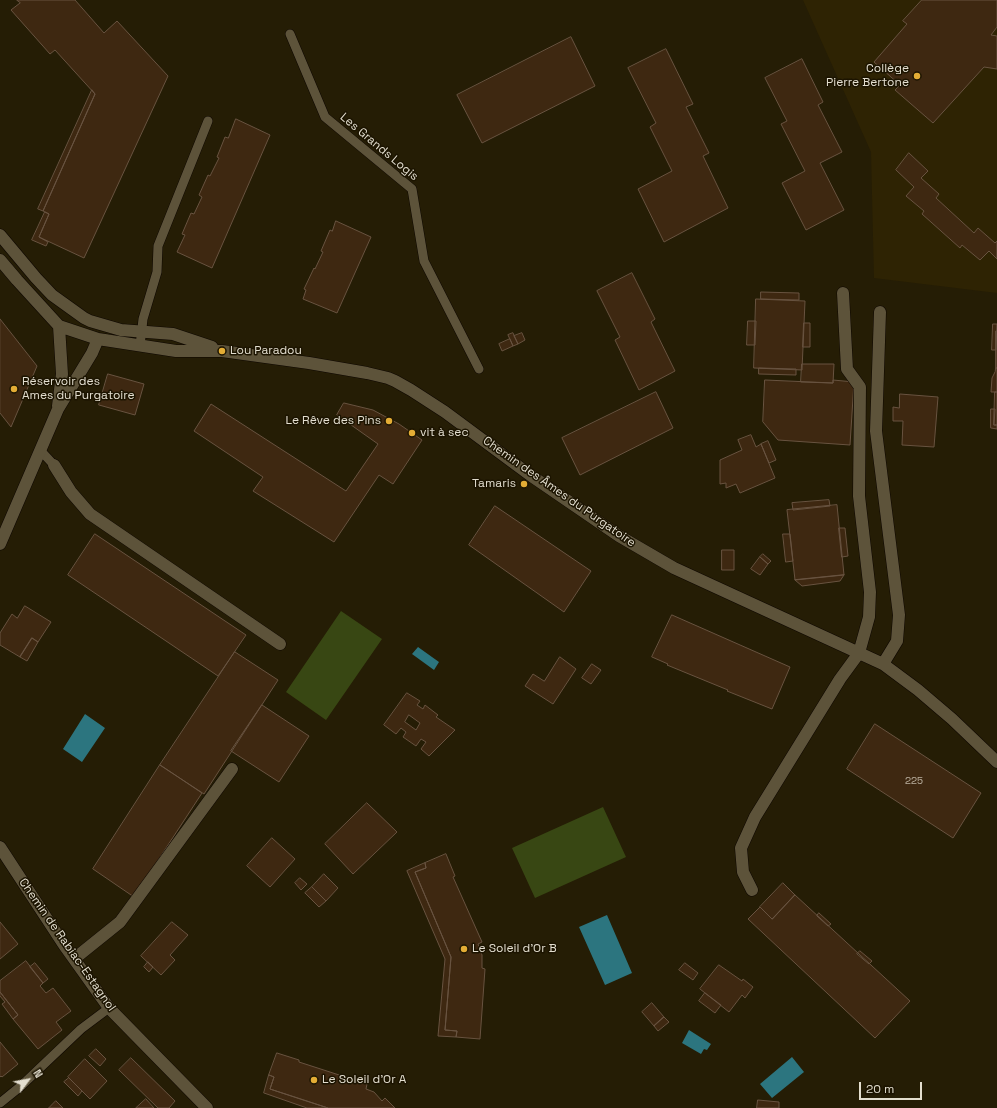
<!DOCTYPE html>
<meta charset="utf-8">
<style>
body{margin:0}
#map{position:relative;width:997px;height:1108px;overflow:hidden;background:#251d05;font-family:"Space Grotesk",sans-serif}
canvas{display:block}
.north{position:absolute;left:8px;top:1060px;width:40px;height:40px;-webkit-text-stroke:3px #1c1400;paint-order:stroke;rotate:58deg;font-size:11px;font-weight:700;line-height:16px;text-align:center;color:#e3decf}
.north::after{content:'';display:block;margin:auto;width:14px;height:18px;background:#e3decf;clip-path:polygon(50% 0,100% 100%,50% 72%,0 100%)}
.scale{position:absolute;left:859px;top:1082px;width:63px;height:18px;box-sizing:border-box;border:2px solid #e3decf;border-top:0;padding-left:5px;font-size:12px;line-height:14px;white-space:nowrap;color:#e3decf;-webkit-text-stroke:3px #1c1400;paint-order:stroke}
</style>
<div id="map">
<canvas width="997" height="1108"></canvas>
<div class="north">N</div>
<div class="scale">20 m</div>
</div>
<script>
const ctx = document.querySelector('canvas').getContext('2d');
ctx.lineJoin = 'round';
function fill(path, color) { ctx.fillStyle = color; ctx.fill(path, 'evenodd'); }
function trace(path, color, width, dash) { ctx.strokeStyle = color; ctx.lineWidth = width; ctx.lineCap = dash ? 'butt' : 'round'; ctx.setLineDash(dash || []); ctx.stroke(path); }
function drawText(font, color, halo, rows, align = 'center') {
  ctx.font = font + ' "Space Grotesk",sans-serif'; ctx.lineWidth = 3; ctx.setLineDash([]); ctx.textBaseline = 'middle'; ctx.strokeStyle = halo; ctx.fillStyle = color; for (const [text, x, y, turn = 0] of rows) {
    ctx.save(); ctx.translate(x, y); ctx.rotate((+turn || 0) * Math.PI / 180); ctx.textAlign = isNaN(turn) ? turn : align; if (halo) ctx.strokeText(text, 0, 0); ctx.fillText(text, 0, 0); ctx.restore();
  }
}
fill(new Path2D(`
 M803,0H997V293L874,278L871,152Z`), '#2e2303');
fill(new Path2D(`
 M341,611L382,639L326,720L286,692Z
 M603,807L626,857L535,898L512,848Z`), '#384713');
fill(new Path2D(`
 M418,647L439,662L434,670L412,654Z
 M85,714L105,728L82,762L63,749Z
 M607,915L632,973L605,985L579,927Z
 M689,1030L711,1044L707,1050L704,1049L701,1054L682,1043Z
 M792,1057L804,1072L772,1098L760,1084Z`), '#2c757f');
const building = new Path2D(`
 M17,0H75L104,33L117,21L168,76L84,258L39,237L49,214L43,211L95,94L55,50L50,54L11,10L20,3Z
 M922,0H997V27L991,35L997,36V69L984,67L933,123L895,90L900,85L874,62L907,24L903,21Z
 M571,37L595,86L482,143L457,95Z
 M666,49L693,104L686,107L709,153L703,156L728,208L664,242L638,189L672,171L650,127L656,123L628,68Z
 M802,59L823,102L818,105L842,152L820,163L844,210L806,230L782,183L805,171L781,124L787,121L765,78Z
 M92,90L95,94L43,211L38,209Z
 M236,119L270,135L212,268L177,252L185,235L182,234L191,213L194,214L202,197L199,195L208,175L210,176L219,158L217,157L225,137L228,138Z
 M909,153L928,171L921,178L939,194L936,198L974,233L978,228L995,243L997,241V259L989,251L980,260L962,245L960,248L922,214L924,211L906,196L914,187L896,170Z
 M45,212L49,214L39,237L48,242L46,246L32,240Z
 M336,221L371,237L337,313L303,299L306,290L304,289L314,268L315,269L323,252L321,251L330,230L332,231Z
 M632,273L655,319L651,322L675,371L639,390L615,340L620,337L597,291Z
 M761,292L799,293V300L761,299Z
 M756,299L805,301L802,370L754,368Z
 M0,319L37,366L11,427L0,413Z
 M748,321H756L755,345H747Z
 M804,323H810V347H803Z
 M993,324H997L996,350H992Z
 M996,331H997V368H996Z
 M513,333L518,344L513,346L508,335Z
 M522,333L525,340L518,344L514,336Z
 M510,339L513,346L502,351L499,344Z
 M802,364H834L833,383L801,382Z
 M759,368L796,369V375L759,374Z
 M996,368H997V392H991L992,378L995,372Z
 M108,374L144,384L135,415L99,405Z
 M765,380L833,383V380L854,382L850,445L778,440L763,422Z
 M656,392L673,428L580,475L562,438Z
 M995,392H997V425H994Z
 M900,394L938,397L934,447L902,445L903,421H893V407L899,408Z
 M344,403L373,410L399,424L422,440L393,484L379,475L334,542L253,491L263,477L194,431L211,404L346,491L378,444L337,415Z
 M991,409H995L994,425H997V429L991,428Z
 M751,435L756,447L761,444L775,478L740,493L736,484L726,488V483L720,484V460L742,450L738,440Z
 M768,441L776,460L769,463L761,444Z
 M829,500L830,506L793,510L792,503Z
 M837,505L844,575L795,580L787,510Z
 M495,506L591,571L564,612L469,545Z
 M839,528H845L848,556L842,557Z
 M95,534L246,635L218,676L68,575Z
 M783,534H790L793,561L786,562Z
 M722,550H734V570H722Z
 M763,554L771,561L768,564L760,557Z
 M760,557L768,564L760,575L751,569Z
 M844,575L840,581L802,586L795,580Z
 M25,606L51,622L38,642L32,638L20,657L0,645V633L12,614L17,618Z
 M672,615L790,667L772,709L727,691L728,690L667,665L668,664L652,657Z
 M32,638L38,642L27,661L20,657Z
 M235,652L278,680L204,794L160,765Z
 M560,657L576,669L553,704L525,686L533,674L544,681Z
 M592,664L601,670L591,684L582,678Z
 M407,693L420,701L417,705L423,709L425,705L438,715L436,717L455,730L429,756L421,749L426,742L421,739L416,746L403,737L406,732L401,728L396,734L384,725ZM409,715L420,723L416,730L405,722Z
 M262,705L309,736L279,782L231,751Z
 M875,724L981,793L953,838L847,769Z
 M160,765L202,793L134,897L93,869Z
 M367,803L397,832L353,874L325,844Z
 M272,838L295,859L270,887L247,866Z
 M446,854L455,876L453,877L482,942L478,944L482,955V968L485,969L480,1039L456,1037L457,1031L445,1030L451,957L415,872L426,868L425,863Z
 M425,863L426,868L415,872L451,957L445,1030L457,1031L456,1037L438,1036L445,959L407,871Z
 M324,874L338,888L326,901L312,887Z
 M300,878L307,884L301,890L295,883Z
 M783,883L795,895L772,919L760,907Z
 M312,887L326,901L319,907L305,893Z
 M795,895L910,1001L875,1038L748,919L760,907L772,919Z
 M819,913L831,924L828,926L817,916Z
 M0,922L18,944L0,959Z
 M172,922L188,935L170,955L175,960L161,975L141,956Z
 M860,951L872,961L869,964L857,954Z
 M26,961L43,983L40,986L46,993L53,988L71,1011L56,1022L62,1030L38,1049L13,1019L18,1015L0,992V981Z
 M148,962L153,967L149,972L144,967Z
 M35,963L48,979L43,983L30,967Z
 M685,963L698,973L693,980L679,970Z
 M719,965L742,981L743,979L753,987L745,998L742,995L729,1012L700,989Z
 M0,992L18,1015L13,1019L2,1004L5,1002L0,996Z
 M705,993L721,1005L715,1013L699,1001Z
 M652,1003L664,1017L654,1026L642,1012Z
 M664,1017L669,1022L658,1031L654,1026Z
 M0,1042L18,1064L2,1077L1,1076L0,1077Z
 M96,1049L106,1059L100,1066L89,1056Z
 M277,1053L299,1060V1062L367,1084L366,1089L374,1092L382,1101L385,1098L395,1108H328L270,1089L274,1077L269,1075Z
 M131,1058L175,1101L169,1108H158L119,1070Z
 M85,1059L107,1081L90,1099L68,1077Z
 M269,1075L274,1077L270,1089L328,1108H307L264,1093Z
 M69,1078L82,1091L78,1096L64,1082Z
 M146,1099L154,1108H136Z
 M758,1100L779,1102V1108H757Z
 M56,1101L63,1108H49Z`);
fill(building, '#3e2811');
trace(building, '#685340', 1);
const service = new Path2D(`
 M290,34L325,117L412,189L424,261L479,369
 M140,346L143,319L157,272L158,246L208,121
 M40,450L54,465
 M0,1103L21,1086L81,1029L109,1008`);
const minor = new Path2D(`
 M0,235L36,278L52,295L84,318L90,321L121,330L173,334L212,347
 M0,260L17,280L59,326L98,339L176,351H222L309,363L367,373L388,378L395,381L411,390L445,412L530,475L619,536L674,568L883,664L918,690L952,719L997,762
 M880,312L876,431L899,615L897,641L883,664
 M58,406L62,374L59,326
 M54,465L71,492L90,514L280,644
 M0,544L58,409L92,353L98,339
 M0,847L64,945L109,1008L207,1108
 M752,890L743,872L741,848L755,817L840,679L859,653L869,617L870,592L859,496L860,387L847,369L843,293
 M74,959L120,922L232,769`);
trace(service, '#0e0700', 10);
trace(minor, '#0e0700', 13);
trace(service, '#5d533a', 9);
trace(minor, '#5d533a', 12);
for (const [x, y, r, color] of [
 [917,76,4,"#e4ad35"],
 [222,351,4,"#e4ad35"],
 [14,389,4,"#e4ad35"],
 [389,421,4,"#e4ad35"],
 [412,433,4,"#e4ad35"],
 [524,484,4,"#e4ad35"],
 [464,949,4,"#e4ad35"],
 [314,1080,4,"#e4ad35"]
]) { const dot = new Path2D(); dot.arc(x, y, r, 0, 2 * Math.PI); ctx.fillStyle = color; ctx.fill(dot); trace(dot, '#1c1400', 1.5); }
drawText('10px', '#bab0a0', null, [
 ["225",914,781]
]);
drawText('12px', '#e3decf', '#1c1400', [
 ["Collège",909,69,"right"],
 ["Pierre Bertone",909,83,"right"],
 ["Lou Paradou",230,351],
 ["Réservoir des",22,382],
 ["Ames du Purgatoire",22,396],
 ["Le Rêve des Pins",381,421,"right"],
 ["vit à sec",420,433],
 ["Tamaris",516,484,"right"],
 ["Le Soleil d'Or B",472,949],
 ["Le Soleil d'Or A",322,1080]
], 'left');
drawText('12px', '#e3decf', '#1c1400', [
 ["Les Grands Logis",379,147,40],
 ["Chemin des Âmes du Purgatoire",559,492,35],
 ["Chemin de Rabiac-Estagnol",67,945,55]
]);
</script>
